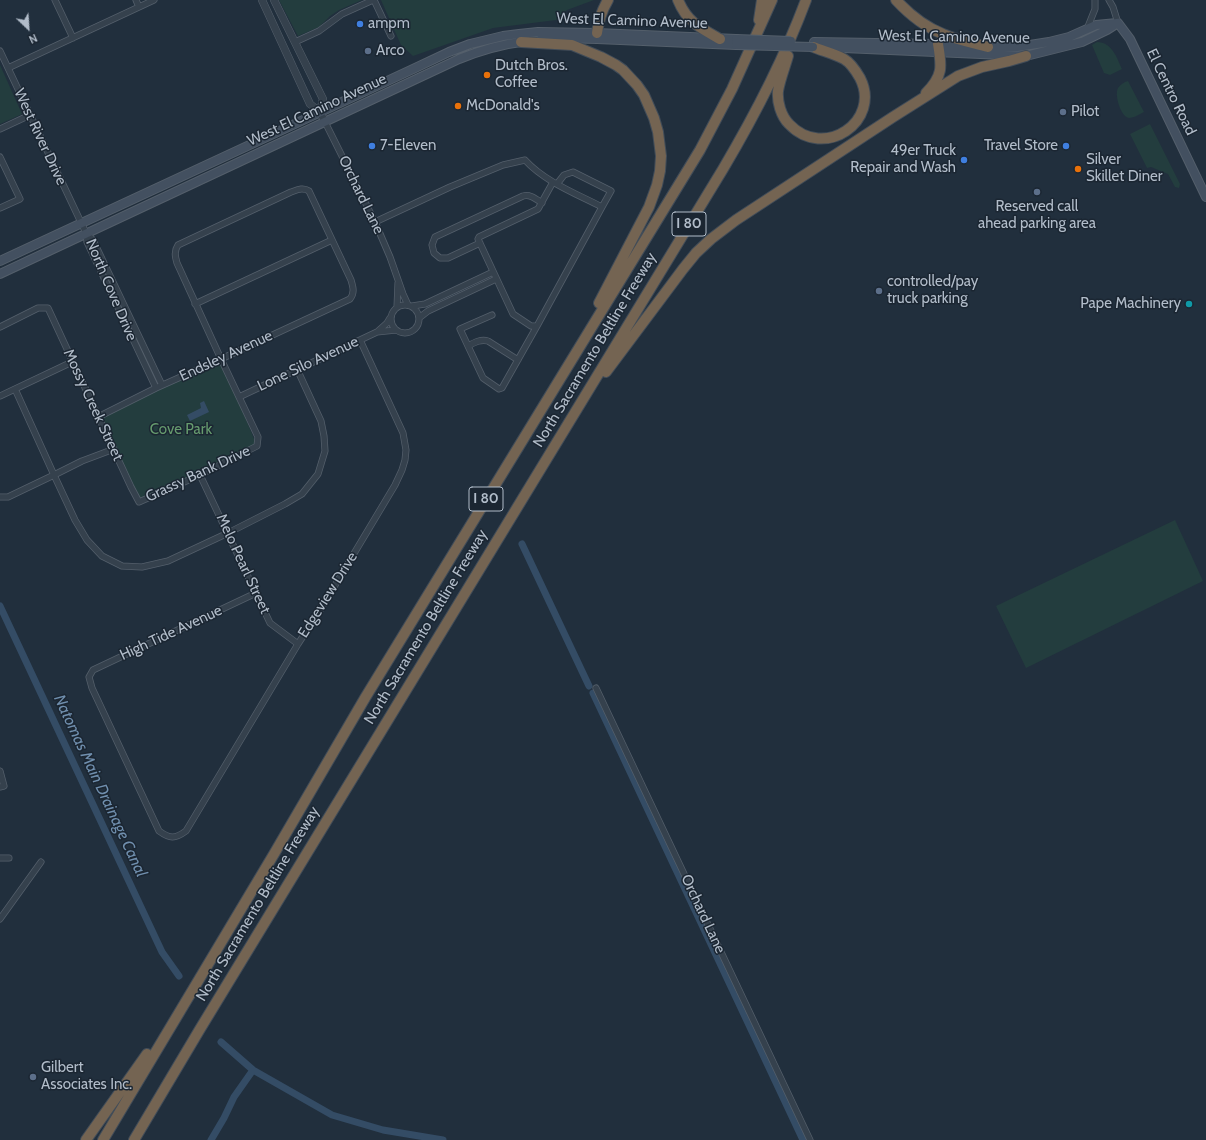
<!DOCTYPE html>
<style>
body{margin:0}
#map{position:relative;width:1206px;height:1140px;overflow:hidden;background:#212f3d;font-family:Cabin,sans-serif}
canvas{display:block}
.north{position:absolute;left:8px;top:8px;width:40px;height:40px;-webkit-text-stroke:3px #1b2632;paint-order:stroke;rotate:155deg;font-size:11px;font-weight:700;line-height:16px;text-align:center;color:#b1bcc9}
.north::after{content:'';display:block;margin:auto;width:14px;height:18px;background:#b1bcc9;clip-path:polygon(50% 0,100% 100%,50% 72%,0 100%)}
</style>
<div id="map">
<canvas width="1206" height="1140"></canvas>
<div class="north">N</div>
</div>
<script>
const ctx = document.querySelector('canvas').getContext('2d');
ctx.lineJoin = 'round';
function fill(path, color) { ctx.fillStyle = color; ctx.fill(path, 'evenodd'); }
function trace(path, color, width, dash) { ctx.strokeStyle = color; ctx.lineWidth = width; ctx.lineCap = dash ? 'butt' : 'round'; ctx.setLineDash(dash || []); ctx.stroke(path); }
function drawText(font, color, halo, rows, align = 'center') {
  ctx.font = font + ' Cabin,sans-serif'; ctx.lineWidth = 3; ctx.setLineDash([]); ctx.textBaseline = 'middle'; ctx.strokeStyle = halo; ctx.fillStyle = color; for (const [text, x, y, turn = 0] of rows) {
    ctx.save(); ctx.translate(x, y); ctx.rotate((+turn || 0) * Math.PI / 180); ctx.textAlign = isNaN(turn) ? turn : align; if (halo) ctx.strokeText(text, 0, 0); ctx.fillText(text, 0, 0); ctx.restore();
  }
}
fill(new Path2D(`
 M279,0H362L339,10L330,16L319,27L298,36Z
 M381,0H594L567,10L556,20L493,28L413,56L401,45Z
 M1097,42C1112,42 1117,58 1122,69L1110,75L1104,73L1092,45Z
 M0,65L22,114L0,124Z
 M1128,81L1144,112C1140,114 1134,118 1129,118C1121,117 1114,95 1118,88C1120,85 1124,82 1128,81Z
 M1150,124L1180,184L1179,188L1175,187L1168,174L1151,167L1147,168L1130,134Z
 M221,359L257,446L139,502L98,417Z
 M1175,520L1203,581L1026,668L996,606Z`), '#233d3e');
fill(new Path2D(`
 M204,401L209,412L190,421L187,415L201,408L200,403Z`), '#344c65');
trace(new Path2D(`
 M522,544L589,686
 M0,606L162,952L179,976
 M593,693L803,1140
 M221,1042L253,1070L332,1115L383,1130L443,1140
 M211,1140L224,1118L234,1097L253,1070`), '#344c65', 7);
const minor = new Path2D(`
 M55,0L73,38
 M136,0L139,7
 M374,0L391,36
 M1109,0L1113,7L1118,23
 M1087,29L1095,9V0
 M295,42L319,31L342,14L373,0
 M0,51L86,233L87,242L156,388
 M8,68L154,0
 M325,122L375,222L390,257L403,294L408,305
 M0,129L30,115
 M0,157L20,199L0,208
 M557,184L564,175L573,172L611,191L602,207
 M375,222L450,187L503,165L525,160C545,182 577,194 602,207L537,326H531L513,314L478,239L479,237L538,209L553,182
 M86,233L93,240L162,385
 M480,243L448,258H440L434,253L432,245L435,237L523,196C530,194 536,199 542,203
 M195,304L332,240
 M391 319a14 14 0 1 1 28 0a14 14 0 1 1-28 0Z
 M412,306L425,304L493,272
 M397,307L398,283
 M492,315L460,329L483,378L499,389L502,388L537,326
 M419,318L428,311L496,279
 M0,327L38,308H48L131,487L139,502L200,475L257,446L258,437L221,359L177,263C175,256 174,251 178,245L291,192C297,190 303,187 309,191L351,280C353,287 355,292 350,299L221,359L156,388L98,417
 M377,332L387,323L390,318
 M468,346C475,342 481,339 488,341L518,360
 M15,389L54,475L82,461L114,449
 M0,396L72,362
 M239,397L377,332L396,330
 M200,475L270,623L298,644
 M0,497H8L54,475L75,520L87,540L102,556L122,566L142,567L168,561L228,533L285,504L302,494L318,474L325,451L324,436L321,421L297,369
 M256,593L93,670L89,677L92,688L159,831C170,839 175,839 186,831L298,644L322,607L395,485L402,470L405,460L406,450L403,433L360,340
 M596,688L810,1140
 M0,771L4,786L0,787
 M0,858H9
 M0,919L41,862`);
const tertiary = new Path2D(`
 M262,0L310,104L320,112L325,122
 M274,0L323,99L320,112`);
const secondary = new Path2D(`
 M1118,23L1130,39L1206,197
 M540,40L554,38L597,39L736,45
 M814,42L938,44L988,47H1017L1049,42L1069,37L1096,25L1117,23
 M821,47L1026,56L1082,42L1107,30L1118,23
 M0,261L413,69L449,52L470,44L503,36L519,34L538,32L597,33L736,39
 M0,274L459,59C481,50 503,44 527,41`);
const motorway = new Path2D(`
 M678,0C687,22 700,28 720,39
 M896,0C909,14 925,27 943,34C957,40 973,43 988,47
 M759,20L762,0
 M597,33C599,20 601,12 608,0
 M521,42L572,45L601,57L616,65L623,70L637,85L644,95L654,118L658,132L661,156L660,171L657,185L649,207L599,303
 M788,56C785,67 780,79 778,91C777,102 781,116 789,124C824,161 882,121 860,78C856,71 851,63 844,59C835,54 823,51 813,47
 M926,93C943,76 942,67 938,44
 M606,372L683,269L696,253L711,239L736,220L893,117L958,76L982,67L1009,61L1026,56
 M86,1140L147,1054
 M103,1140L274,854L365,698L700,150L732,89L772,0
 M134,1140L200,1029L723,169C755,115 784,59 806,0`);
trace(minor, '#545f6b', 7);
trace(tertiary, '#545f6b', 8);
trace(secondary, '#545f6b', 10);
trace(motorway, '#414c58', 12);
trace(minor, '#35414d', 5.5);
trace(tertiary, '#35414d', 7);
trace(secondary, '#435060', 8);
trace(motorway, '#746452', 10);
const secondaryBridge = new Path2D(`
 M736,39L791,41
 M736,45L813,47`);
trace(secondaryBridge, '#545f6b', 10, []);
trace(secondaryBridge, '#435060', 8);
for (const [x, y, r, color] of [
 [360,24,4,"#3f7fe0"],
 [368,51,4,"#5c6f8a"],
 [487,75,4,"#e8710a"],
 [458,106,4,"#e8710a"],
 [1063,112,4,"#5c6f8a"],
 [372,146,4,"#3f7fe0"],
 [1066,146,4,"#3f7fe0"],
 [964,160,4,"#3f7fe0"],
 [1078,169,4,"#e8710a"],
 [1037,192,4,"#5c6f8a"],
 [879,291,4,"#5c6f8a"],
 [1189,304,4,"#0f9aa8"],
 [33,1077,4,"#5c6f8a"]
]) { const dot = new Path2D(); dot.arc(x, y, r, 0, 2 * Math.PI); ctx.fillStyle = color; ctx.fill(dot); trace(dot, '#1b2632', 1.5); }
for (const [x, y, w] of [
 [689,224,34],
 [486,499,34]
]) { const box = new Path2D(); box.roundRect(x - w / 2, y - 12, w, 24, 3); ctx.fillStyle = '#1b2632'; ctx.fill(box); trace(box, '#b1bcc9', 1); }
drawText('bold 14px', '#b1bcc9', null, [
 ["I 80",689,224],
 ["I 80",486,499]
]);
drawText('15px', '#b1bcc9', '#1b2632', [
 ["West El Camino Avenue",632,21,2],
 ["West El Camino Avenue",954,37,1],
 ["El Centro Road",1171,92,64],
 ["West El Camino Avenue",317,110,-25],
 ["West River Drive",40,137,65],
 ["Orchard Lane",361,195,64],
 ["North Cove Drive",111,290,67],
 ["North Sacramento Beltline Freeway",595,350,-59],
 ["Endsley Avenue",226,356,-25],
 ["Lone Silo Avenue",308,364,-25],
 ["Mossy Creek Street",93,405,65],
 ["Grassy Bank Drive",198,474,-25],
 ["Melo Pearl Street",243,564,65],
 ["Edgeview Drive",328,595,-58],
 ["North Sacramento Beltline Freeway",426,627,-59],
 ["High Tide Avenue",171,633,-25],
 ["North Sacramento Beltline Freeway",258,904,-59],
 ["Orchard Lane",703,914,65]
]);
drawText('15px', '#b1bcc9', '#1b2632', [
 ["ampm",368,24],
 ["Arco",376,51],
 ["Dutch Bros.",495,66],
 ["Coffee",495,83],
 ["McDonald's",466,106],
 ["Pilot",1071,112],
 ["7-Eleven",380,146],
 ["Travel Store",1058,146,"right"],
 ["49er Truck",956,151,"right"],
 ["Repair and Wash",956,168,"right"],
 ["Silver",1086,160],
 ["Skillet Diner",1086,177],
 ["Reserved call",1037,207,"center"],
 ["ahead parking area",1037,224,"center"],
 ["controlled/pay",887,282],
 ["truck parking",887,299],
 ["Pape Machinery",1181,304,"right"],
 ["Gilbert",41,1068],
 ["Associates Inc.",41,1085]
], 'left');
drawText('15px', '#669b6e', '#1b2632', [
 ["Cove Park",181,430]
]);
drawText('italic 16px', '#708fae', '#1b2632', [
 ["Natomas Main Drainage Canal",100,786,65]
]);
</script>
